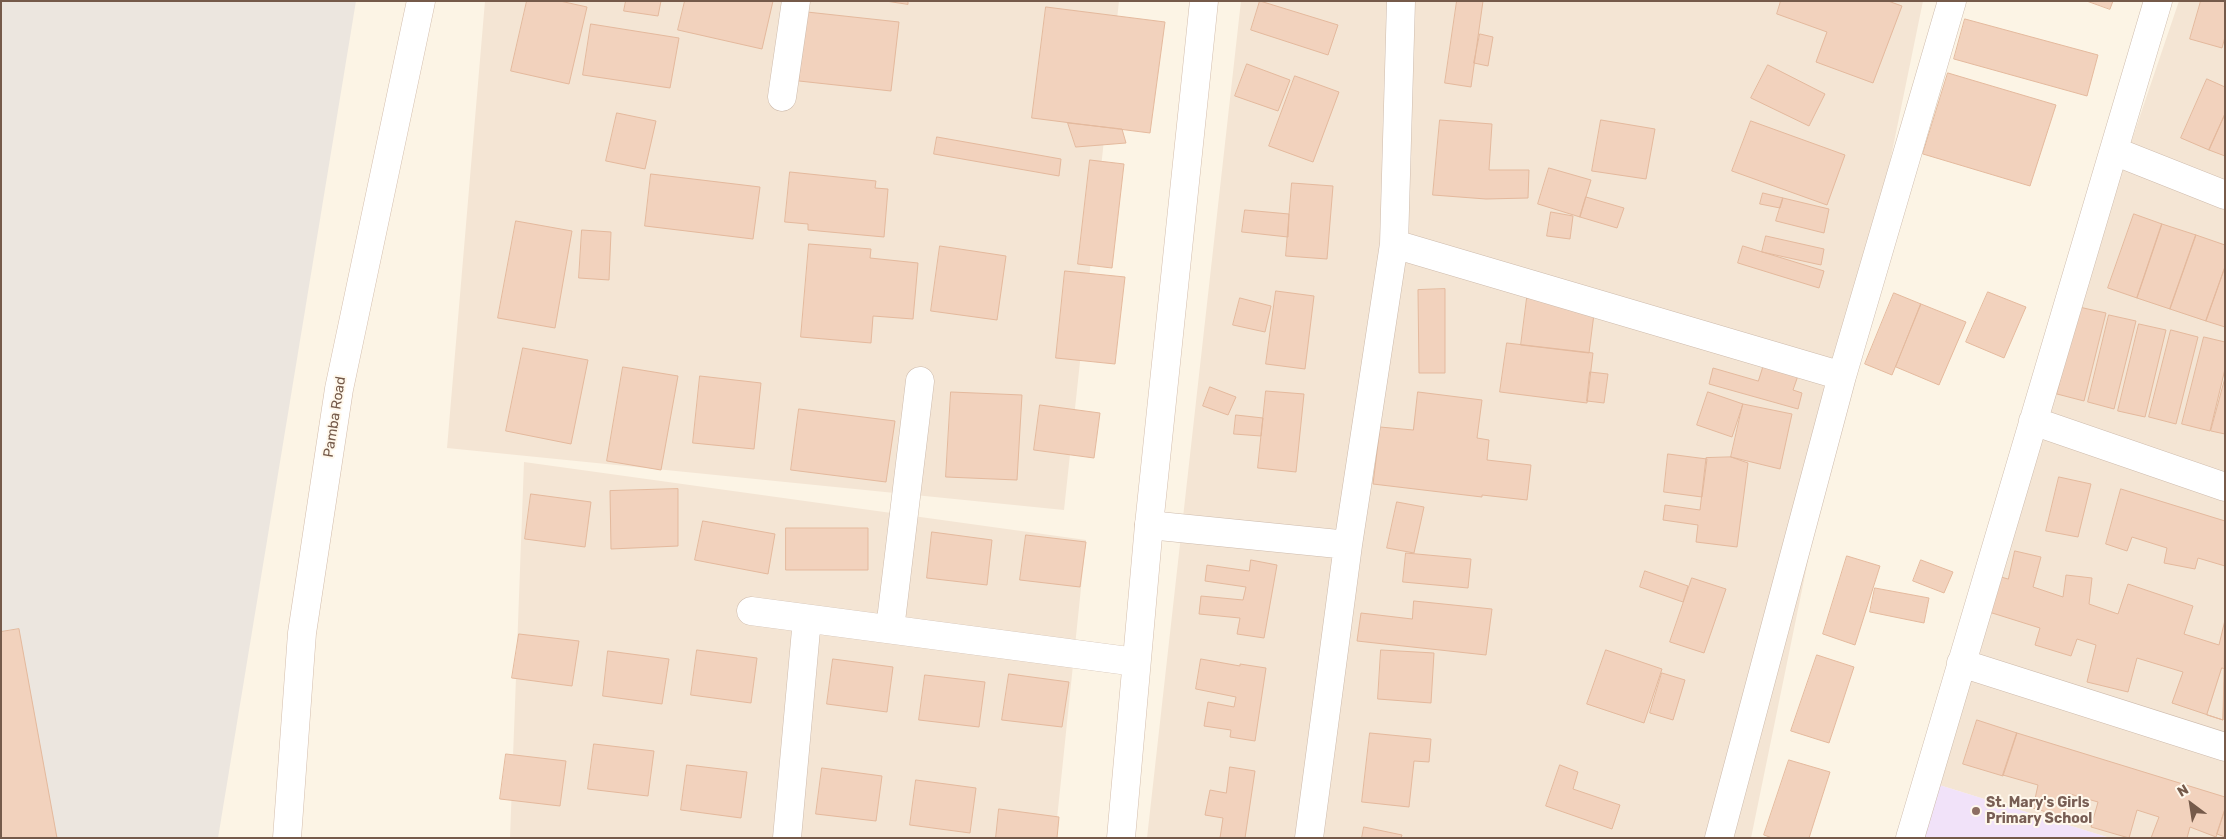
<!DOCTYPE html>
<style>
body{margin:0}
#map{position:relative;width:2226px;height:839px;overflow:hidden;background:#fcf4e5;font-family:Rubik,sans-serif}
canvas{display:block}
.frame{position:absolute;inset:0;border:2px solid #755a4a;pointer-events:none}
.north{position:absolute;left:2166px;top:779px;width:50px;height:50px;-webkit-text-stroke:4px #fff8ec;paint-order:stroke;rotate:329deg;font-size:14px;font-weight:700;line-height:20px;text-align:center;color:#755a4a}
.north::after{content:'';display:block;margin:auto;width:18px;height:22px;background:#755a4a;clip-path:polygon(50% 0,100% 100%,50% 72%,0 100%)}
</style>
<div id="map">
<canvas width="2226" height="839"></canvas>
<div class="frame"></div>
<div class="north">N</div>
</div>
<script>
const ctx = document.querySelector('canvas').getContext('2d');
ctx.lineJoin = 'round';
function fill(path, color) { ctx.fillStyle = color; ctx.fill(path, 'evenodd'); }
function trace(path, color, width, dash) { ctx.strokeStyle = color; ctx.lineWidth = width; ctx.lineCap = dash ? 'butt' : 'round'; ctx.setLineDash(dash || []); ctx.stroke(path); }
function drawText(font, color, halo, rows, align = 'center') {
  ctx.font = font + ' Rubik,sans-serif'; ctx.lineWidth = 4; ctx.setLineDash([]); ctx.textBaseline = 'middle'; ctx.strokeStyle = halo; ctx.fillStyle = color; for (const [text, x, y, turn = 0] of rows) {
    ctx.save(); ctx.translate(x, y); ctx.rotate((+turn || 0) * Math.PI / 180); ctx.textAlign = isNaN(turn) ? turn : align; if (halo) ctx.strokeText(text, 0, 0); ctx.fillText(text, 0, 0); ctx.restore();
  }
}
fill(new Path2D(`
 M485,1H1119L1064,510L447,448Z
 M1241,1H1923L1751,838H1147Z
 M2179,1H2225V838H2110L1936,784L2124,163Z
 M524,462L1086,540L1055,838H510Z`), '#f4e5d4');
fill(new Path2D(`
 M1,1H356L218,838H1Z`), '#ece6df');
fill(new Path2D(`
 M1936,784L2110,838H1923Z`), '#f1e2f9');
const building = new Path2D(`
 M527,1H560L587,7L569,84L511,71Z
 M626,1H661L658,16L624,11Z
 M685,1H773L762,49L678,30Z
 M886,1H908V4Z
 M1260,1L1338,25L1328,55L1251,30Z
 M1457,1H1483L1471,87L1445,83Z
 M1781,1H1888L1902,6L1873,83L1816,62L1827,32L1777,14Z
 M2087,1H2113L2110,9Z
 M2201,1H2225V37L2222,48L2190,39Z
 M1046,7L1165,22L1150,133L1032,118Z
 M807,12L899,22L891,91L799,81Z
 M1965,19L2098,55L2087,96L1954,59Z
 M591,24L679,38L670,88L583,75Z
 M1480,34L1493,37L1488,66L1474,63Z
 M1247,64L1290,80L1278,111L1235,96Z
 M1768,65L1825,94L1809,126L1751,98Z
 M1948,73L2056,105L2030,186L1923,154Z
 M1295,76L1339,92L1313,162L1269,146Z
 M2207,79L2225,87V114L2209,150L2181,138Z
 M617,113L656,121L645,169L606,161Z
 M2225,114V156L2209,150Z
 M1440,120L1492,124L1489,170H1529L1528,198L1486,199L1433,195Z
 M1601,120L1655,129L1646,179L1592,171Z
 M1751,121L1845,155L1827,205L1732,171Z
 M1068,123L1122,129L1126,143L1076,147Z
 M937,137L1061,159L1059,176L934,154Z
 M1090,160L1124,164L1112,268L1078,264Z
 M1549,168L1591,180L1580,217L1538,204Z
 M790,172L876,181L875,188L888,189L884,237L808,230V224L785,222Z
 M651,174L760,187L753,239L645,226Z
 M1292,183L1333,186L1327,259L1286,256Z
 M1763,193L1783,198L1780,208L1760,204Z
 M1586,197L1624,208L1617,228L1580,217Z
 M1783,198L1829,209L1824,233L1776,221Z
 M1245,210L1289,214L1288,237L1242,232Z
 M1551,212L1573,216L1570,239L1547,236Z
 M2134,214L2162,224L2137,298L2108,288Z
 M516,221L572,231L555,328L498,318Z
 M2162,224L2196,235L2170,309L2137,298Z
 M582,230L611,232L609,280L579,278Z
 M2196,235L2225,245V267L2206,321L2170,309Z
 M1766,236L1824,249L1821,265L1762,252Z
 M809,244L871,249L870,258L918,263L913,319L873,316L871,343L801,337Z
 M940,246L1006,256L997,320L931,311Z
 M1743,246L1824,271L1819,288L1738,263Z
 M2225,267V327L2206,321Z
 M1065,271L1125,277L1115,364L1056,358Z
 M1445,289V373H1419L1418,290Z
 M1276,291L1314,296L1305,369L1266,364Z
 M1988,292L2026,307L2004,358L1966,342Z
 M1894,293L1921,304L1892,375L1865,364Z
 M1240,298L1271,306L1265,332L1233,325Z
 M1527,298L1595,306L1589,353L1521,345Z
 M1921,304L1966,322L1939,385L1896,367Z
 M2079,307L2106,313L2084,401L2057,394Z
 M2109,315L2136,321L2114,409L2088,402Z
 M2139,324L2166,330L2145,417L2118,411Z
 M2171,330L2198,337L2176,424L2149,417Z
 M2204,337L2225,342V369L2210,431L2182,424Z
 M1507,343L1593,353L1587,403L1500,392Z
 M523,348L588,360L571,444L506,431Z
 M1766,358L1800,370L1793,390L1802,393L1798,409L1709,384L1713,368L1758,381Z
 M623,367L678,376L661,470L607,461Z
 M1590,372L1608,374L1604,403L1587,401Z
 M700,376L761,383L754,449L693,443Z
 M2225,378V434L2211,431Z
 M1210,387L1236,397L1228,415L1203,406Z
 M1266,391L1304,394L1296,472L1258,468Z
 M951,392L1022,395L1017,480L946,477Z
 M1418,392L1482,400L1477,438L1489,440L1487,460L1531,465L1527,500L1482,495V497L1373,484L1380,427L1413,430Z
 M1708,392L1743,404L1732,437L1697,425Z
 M1743,404L1792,414L1780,469L1731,457Z
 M1040,405L1100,413L1094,458L1034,450Z
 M799,409L895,421L886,482L791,470Z
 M1236,415L1263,418L1261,436L1234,434Z
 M1668,454L1707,459L1702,497L1664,492Z
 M1731,457L1748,463L1737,547L1696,542L1698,525L1663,520L1665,505L1700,510L1706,458Z
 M2059,477L2091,484L2078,537L2046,531Z
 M678,489V546L611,549L610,491Z
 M2121,489L2225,521V566L2198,558L2195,569L2164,563L2167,548L2132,537L2127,551L2106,544Z
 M531,494L591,502L585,547L525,539Z
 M1397,502L1424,507L1414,553L1387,548Z
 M703,521L775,534L768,574L695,560Z
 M786,528H868V570H786Z
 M932,532L992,540L987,585L927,578Z
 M1026,535L1086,542L1080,587L1020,580Z
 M2015,551L2041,557L2033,587L2063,597L2066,575L2092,578L2089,604L2118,614L2128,584L2193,606L2184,634L2219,645L2225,620L2223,720L2172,703L2183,672L2137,658L2128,692L2087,682L2096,645L2077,639L2071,656L2035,645L2040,628L1989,612L2001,577L2008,579Z
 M1406,553L1471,559L1468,588L1403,582Z
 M1847,556L1880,566L1855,645L1823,634Z
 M1251,560L1277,565L1264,638L1237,634L1240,618L1199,614L1201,596L1243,600L1246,587L1205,581L1207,565L1249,571Z
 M1921,560L1953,572L1944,593L1913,581Z
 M1645,571L1688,586L1683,602L1640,587Z
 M1692,578L1726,589L1704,653L1670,642Z
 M1875,588L1929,598L1924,623L1870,612Z
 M1414,601L1492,609L1486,655L1357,641L1361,613L1412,619Z
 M19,629L57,838H1V632Z
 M519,634L579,641L572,686L512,678Z
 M697,650L757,658L751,703L691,695Z
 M1381,650L1434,653L1431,703L1378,699Z
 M1606,650L1662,669L1644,723L1587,704Z
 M608,651L669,659L662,704L603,696Z
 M1817,655L1854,667L1829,743L1791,731Z
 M833,659L893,667L887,712L827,704Z
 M1201,659L1240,666V664L1266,668L1255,741L1230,737L1231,730L1204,726L1208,702L1234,707L1236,697L1196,689Z
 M2222,668L2225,669L2223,720L2207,715Z
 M1662,673L1685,680L1673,720L1650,713Z
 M1009,674L1069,682L1062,727L1002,720Z
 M925,675L985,682L979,727L919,720Z
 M1977,720L2017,733L2003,776L1963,764Z
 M1370,733L1431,739L1429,762L1414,761L1409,807L1362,802Z
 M2017,733L2225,797V809L2216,837L2190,827L2187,838H2151L2159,817L2137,810L2129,838L2091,827L2098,802L2070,794L2063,817L2033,808L2038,785L2003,775Z
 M594,744L654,751L648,796L588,789Z
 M506,754L566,761L560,806L500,799Z
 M1789,760L1830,772L1809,838H1772L1764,835Z
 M687,765L747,772L741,818L681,810Z
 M1560,765L1578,772L1573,789L1620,805L1612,829L1546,806Z
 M1230,767L1255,771L1245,838H1220L1223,818L1205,815L1210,790L1226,793Z
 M822,768L882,776L876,821L816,814Z
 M916,780L976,788L970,833L910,825Z
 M999,809L1059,817L1057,838H996Z
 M2225,809V837L2217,834Z
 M1364,827L1402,835L1401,838H1362Z`);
fill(building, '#f2d2bd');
trace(building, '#e4b99d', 1);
const street = new Path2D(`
 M782,97L796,1
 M2114,151L2225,195
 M1394,244L1842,376
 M2033,421L2225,487
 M1149,525L1348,545
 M751,611L1136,662
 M890,629L920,381
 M1961,663L2225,747
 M787,838L807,619
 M1309,838L1348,545L1394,244L1401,1
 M1719,838L1842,376L1952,1
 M1910,838L2158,1`);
const secondary = new Path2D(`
 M287,838L302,633L339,389L421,1
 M1121,838L1149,525L1204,1`);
trace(street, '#cebbac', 29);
trace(secondary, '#d3bdac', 29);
trace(street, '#fff', 28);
trace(secondary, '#fff', 28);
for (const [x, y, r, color] of [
 [1976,811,5,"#8d6e63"]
]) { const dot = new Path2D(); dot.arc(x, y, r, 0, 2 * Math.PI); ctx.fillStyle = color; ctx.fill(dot); trace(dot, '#fff8ec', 2); }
drawText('14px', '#755a4a', '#fff8ec', [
 ["Pamba Road",335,417,-81]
]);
drawText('bold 14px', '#785e54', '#fff8ec', [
 ["St. Mary's Girls",1986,803],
 ["Primary School",1986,819]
], 'left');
</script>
